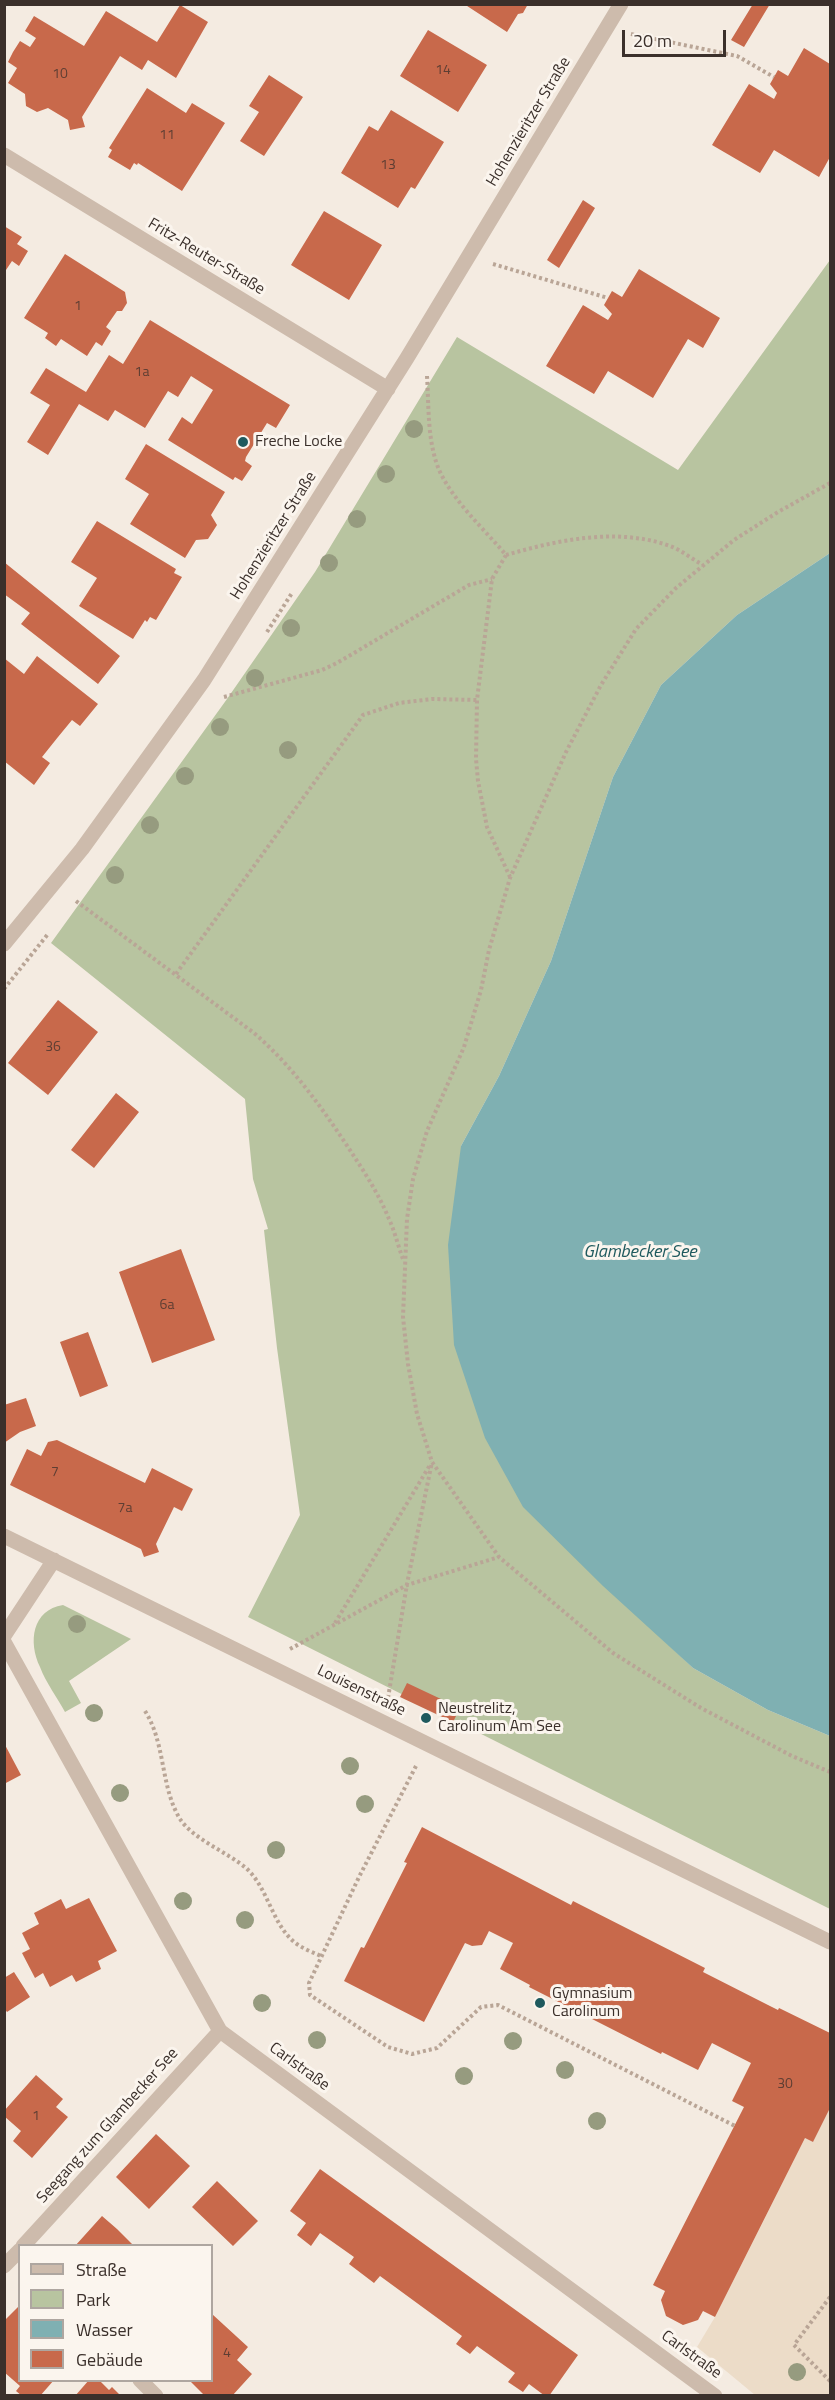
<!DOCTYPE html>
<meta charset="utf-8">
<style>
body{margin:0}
#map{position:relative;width:835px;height:2400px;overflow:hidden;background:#f4ebe1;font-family:"Titillium Web",sans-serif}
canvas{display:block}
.frame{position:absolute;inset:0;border:6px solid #3b302b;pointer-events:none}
.legend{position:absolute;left:18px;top:2244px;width:195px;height:138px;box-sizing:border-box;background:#fbf5ee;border:2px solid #aea6a0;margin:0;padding:8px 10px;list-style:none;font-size:18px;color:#3b302b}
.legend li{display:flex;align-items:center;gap:12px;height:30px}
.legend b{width:30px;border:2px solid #aea6a0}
.scale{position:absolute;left:622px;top:30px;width:104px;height:27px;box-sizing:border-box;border:3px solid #3b302b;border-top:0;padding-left:8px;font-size:18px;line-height:21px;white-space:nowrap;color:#3b302b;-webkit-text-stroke:4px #fbf5ee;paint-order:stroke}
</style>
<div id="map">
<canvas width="835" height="2400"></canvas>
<div class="frame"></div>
<ul class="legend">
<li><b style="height:8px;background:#cdbbac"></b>Straße</li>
<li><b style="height:16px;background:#b8c4a0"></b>Park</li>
<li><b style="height:16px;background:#7fb0b2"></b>Wasser</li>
<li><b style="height:16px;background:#c8694b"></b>Gebäude</li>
</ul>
<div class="scale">20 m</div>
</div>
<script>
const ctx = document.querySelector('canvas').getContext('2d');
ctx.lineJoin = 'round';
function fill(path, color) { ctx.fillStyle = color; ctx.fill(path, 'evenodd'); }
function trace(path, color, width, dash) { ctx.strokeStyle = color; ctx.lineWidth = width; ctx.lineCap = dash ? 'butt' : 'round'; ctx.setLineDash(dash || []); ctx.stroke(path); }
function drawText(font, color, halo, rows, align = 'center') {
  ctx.font = font + ' "Titillium Web",sans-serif'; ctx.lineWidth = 6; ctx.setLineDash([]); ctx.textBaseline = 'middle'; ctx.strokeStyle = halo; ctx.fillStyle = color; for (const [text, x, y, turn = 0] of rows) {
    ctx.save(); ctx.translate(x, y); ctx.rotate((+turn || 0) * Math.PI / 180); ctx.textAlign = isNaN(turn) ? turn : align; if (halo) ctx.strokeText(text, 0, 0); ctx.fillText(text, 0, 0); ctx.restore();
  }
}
fill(new Path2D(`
 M830,260V553L737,615L661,685L613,777L551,961L499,1076L461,1146L652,1629L693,1668L768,1710L830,1736V1909L248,1617L300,1515L277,1348L264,1230L268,1229L253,1179L245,1099L51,943L227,699L315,572L457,337L678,470Z
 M63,1605L131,1639L69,1681L81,1703L65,1712C57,1697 46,1683 40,1667C28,1642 32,1610 63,1605Z`), '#b8c4a0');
fill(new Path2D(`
 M830,2108V2395H755L697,2347L715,2317L805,2138L813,2142Z`), '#ecdcc8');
fill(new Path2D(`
 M830,553V1736L768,1710L693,1668L603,1586L523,1507L485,1438L454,1345L448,1245L461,1146L499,1076L551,961L613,777L661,685L737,615Z`), '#7fb0b2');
fill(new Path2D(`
 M464,4H528L523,13L518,14L507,32Z
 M753,4H770L744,47L731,40Z
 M180,5L208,22L176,78L148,60L142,70L120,56L82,117L85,127L70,130L68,120L48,108L37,112L26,106L25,94L8,83L17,68L8,62L13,52L20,41L30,47L36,38L25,31L34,16L84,46L106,11L157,42Z
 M428,30L487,65L458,112L400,76Z
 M804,48L830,64V157L819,177L774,150L760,173L712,145L749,84L774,99L777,93L770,84L778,70L788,76Z
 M269,75L303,97L264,156L240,141L259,112L249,106Z
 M147,88L186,113L192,103L225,123L182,191L138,163L137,165L134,163L130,170L108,157L112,150L109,148Z
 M391,110L444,142L415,189L411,187L398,208L341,173L369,126L378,131Z
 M583,200L595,208L559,268L547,260Z
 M324,211L382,245L349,300L291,265Z
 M4,226L22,237L17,244L28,251L19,266L12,261L4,273Z
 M65,254L125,292L127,303L122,311H117L106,327L111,331L102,346L96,342L87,356L61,339L56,346L45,338L48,333L24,318Z
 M639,269L720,318L703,348L688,339L653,398L608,371L594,394L546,366L583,305L608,320L612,314L604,305L612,291L622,297Z
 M150,320L290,405L276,428L267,423L246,457L245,461L252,466L242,481L235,477L233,480L168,440L182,417L192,424L213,390L191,376L178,397L168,391L145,428L115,410L108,421L79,404L48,455L27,442L50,405L30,393L46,368L86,392L109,355L123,364Z
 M146,444L225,492L211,515L217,525L208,539L196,540L185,558L130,524L149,494L125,479Z
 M97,521L176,569L174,573L182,577L156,620L150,617L147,622L145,620L133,639L79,606L97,578L71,562Z
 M4,562L120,656L98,684L21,624L30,613L4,594Z
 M37,656L98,704L80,726L72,720L58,737L42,757L50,763L34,785L4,761V658L24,674Z
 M58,1000L98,1032L48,1095L8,1063Z
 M116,1093L139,1112L94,1168L71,1150Z
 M181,1249L215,1340L152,1363L119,1272Z
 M88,1332L108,1386L80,1397L60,1342Z
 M26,1398L36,1426L20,1432L4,1443V1405Z
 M57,1440L145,1483L152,1468L193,1489L182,1511L174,1507L156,1544L159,1552L144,1557L141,1549L10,1485L27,1449L41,1456L48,1442Z
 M407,1683L460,1708L453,1722L400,1697Z
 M4,1743L21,1775L4,1784Z
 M422,1827L571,1905L573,1901L705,1968L703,1972L768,2005L778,2010L779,2008L830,2033V2108L813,2142L805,2138L715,2317L703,2311L698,2320L683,2325L666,2316L661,2300L665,2291L653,2285L744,2107L732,2101L751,2063L712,2043L698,2070L662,2052L661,2054L529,1987L530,1985L500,1969L513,1943L489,1931L482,1945L472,1946L465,1943L424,2022L344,1981L361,1947L364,1948L407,1863L404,1862Z
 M89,1898L117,1951L98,1961L101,1969L76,1982L72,1975L50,1987L43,1973L35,1978L22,1953L30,1949L22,1933L39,1924L34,1913L61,1899L66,1909Z
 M14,1972L30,1997L7,2012L4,2008V1978Z
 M36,2075L63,2099L56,2107L68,2117L32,2158L13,2141L21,2131L4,2116V2111Z
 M156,2134L190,2166L149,2209L116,2177Z
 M320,2169L578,2355L549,2396H545L529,2384L523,2392L508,2382L515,2373L477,2346L470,2354L456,2344L462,2336L380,2276L374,2283L349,2264L354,2257L320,2233L311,2246L297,2235L306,2223L290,2211Z
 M217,2181L258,2221L233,2246L192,2207Z
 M102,2216L117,2229L134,2246H75Z
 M20,2305V2380H54L40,2396H22L16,2391L20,2386L4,2372V2321Z
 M212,2314L248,2347L237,2360L252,2374L232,2396H205L189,2380H212Z
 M89,2380H99L109,2390L112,2387L121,2396H75Z`), '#c8694b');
trace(new Path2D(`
 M631,34L737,56L774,77
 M493,264L608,298
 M427,376C429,407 427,443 440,472C455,503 484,529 506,555L492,579L477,700L476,759L478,781L487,827L510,877
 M830,483L778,512L734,540L676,588L636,629L601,685L566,752L510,878L489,950L481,990L464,1047L427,1131L413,1179L407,1219L403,1317L408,1364L417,1414L432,1462L499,1557L613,1653L701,1708L792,1756L830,1772
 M506,555C558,540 617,527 670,546C681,550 692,559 703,565
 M267,632L292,593
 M224,697L322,670L337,663L469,585L492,579
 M76,901L254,1033C292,1066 320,1105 348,1147C363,1170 379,1194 389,1219C395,1232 398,1246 403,1259
 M176,974L363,715L399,703L432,699L477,700
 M4,989L48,934
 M335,1623L430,1465
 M290,1649L407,1585L499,1557
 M388,1698L407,1584L432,1462
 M145,1711C166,1744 160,1786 180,1819C193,1839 227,1852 246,1868C268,1888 271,1921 293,1941C301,1948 312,1952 321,1956
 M416,1766L359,1877L309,1983L310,1995L388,2047L412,2054L437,2048L481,2007L498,2005L735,2126
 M830,2297L794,2345L830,2381`), '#b9a596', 4, [3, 3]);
trace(new Path2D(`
 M4,155L388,389
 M4,944L82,849L204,680L407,358L621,4
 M4,1536L830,1942
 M4,1636L54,1560
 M4,1642L220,2031L715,2396
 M23,2246L220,2031
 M4,2266L20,2250
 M140,2380L156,2396`), '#cdbbac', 15);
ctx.fillStyle = '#969b7f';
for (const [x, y] of [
 [414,429],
 [386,474],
 [357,519],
 [329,563],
 [291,628],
 [255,678],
 [220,727],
 [288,750],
 [185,776],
 [150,825],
 [115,875],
 [77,1624],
 [94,1713],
 [350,1766],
 [120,1793],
 [365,1804],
 [276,1850],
 [183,1901],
 [245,1920],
 [262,2003],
 [317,2040],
 [513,2041],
 [565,2070],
 [464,2076],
 [597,2121],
 [797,2372]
]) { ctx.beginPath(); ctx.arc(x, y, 9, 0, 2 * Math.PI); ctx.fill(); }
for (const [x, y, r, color] of [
 [243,442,6,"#1f5a5e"],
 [426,1718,6,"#1f5a5e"],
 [540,2003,6,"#1f5a5e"]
]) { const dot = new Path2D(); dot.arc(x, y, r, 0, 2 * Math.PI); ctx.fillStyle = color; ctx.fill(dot); trace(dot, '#fbf5ee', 2); }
drawText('14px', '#5e3e33', null, [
 ["14",443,71],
 ["10",60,75],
 ["11",167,136],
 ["13",388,166],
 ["1",78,307],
 ["1a",142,373],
 ["36",53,1048],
 ["6a",167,1306],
 ["7",55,1473],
 ["7a",125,1509],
 ["30",785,2085],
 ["1",36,2117],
 ["4",227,2354]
]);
drawText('16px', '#3b302b', '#fbf5ee', [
 ["Hohenzieritzer Straße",529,122,-59],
 ["Fritz-Reuter-Straße",206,257,31],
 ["Hohenzieritzer Straße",274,536,-58],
 ["Louisenstraße",361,1691,26],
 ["Carlstraße",299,2067,36],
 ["Seegang zum Glambecker See",108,2126,-48],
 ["Carlstraße",691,2355,36]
]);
drawText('16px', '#3b302b', '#fbf5ee', [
 ["Freche Locke",255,442],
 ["Neustrelitz,",438,1709],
 ["Carolinum Am See",438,1727],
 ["Gymnasium",552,1994],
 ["Carolinum",552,2012]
], 'left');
drawText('italic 18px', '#1f5a5e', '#fbf5ee', [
 ["Glambecker See",640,1253]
]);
</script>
